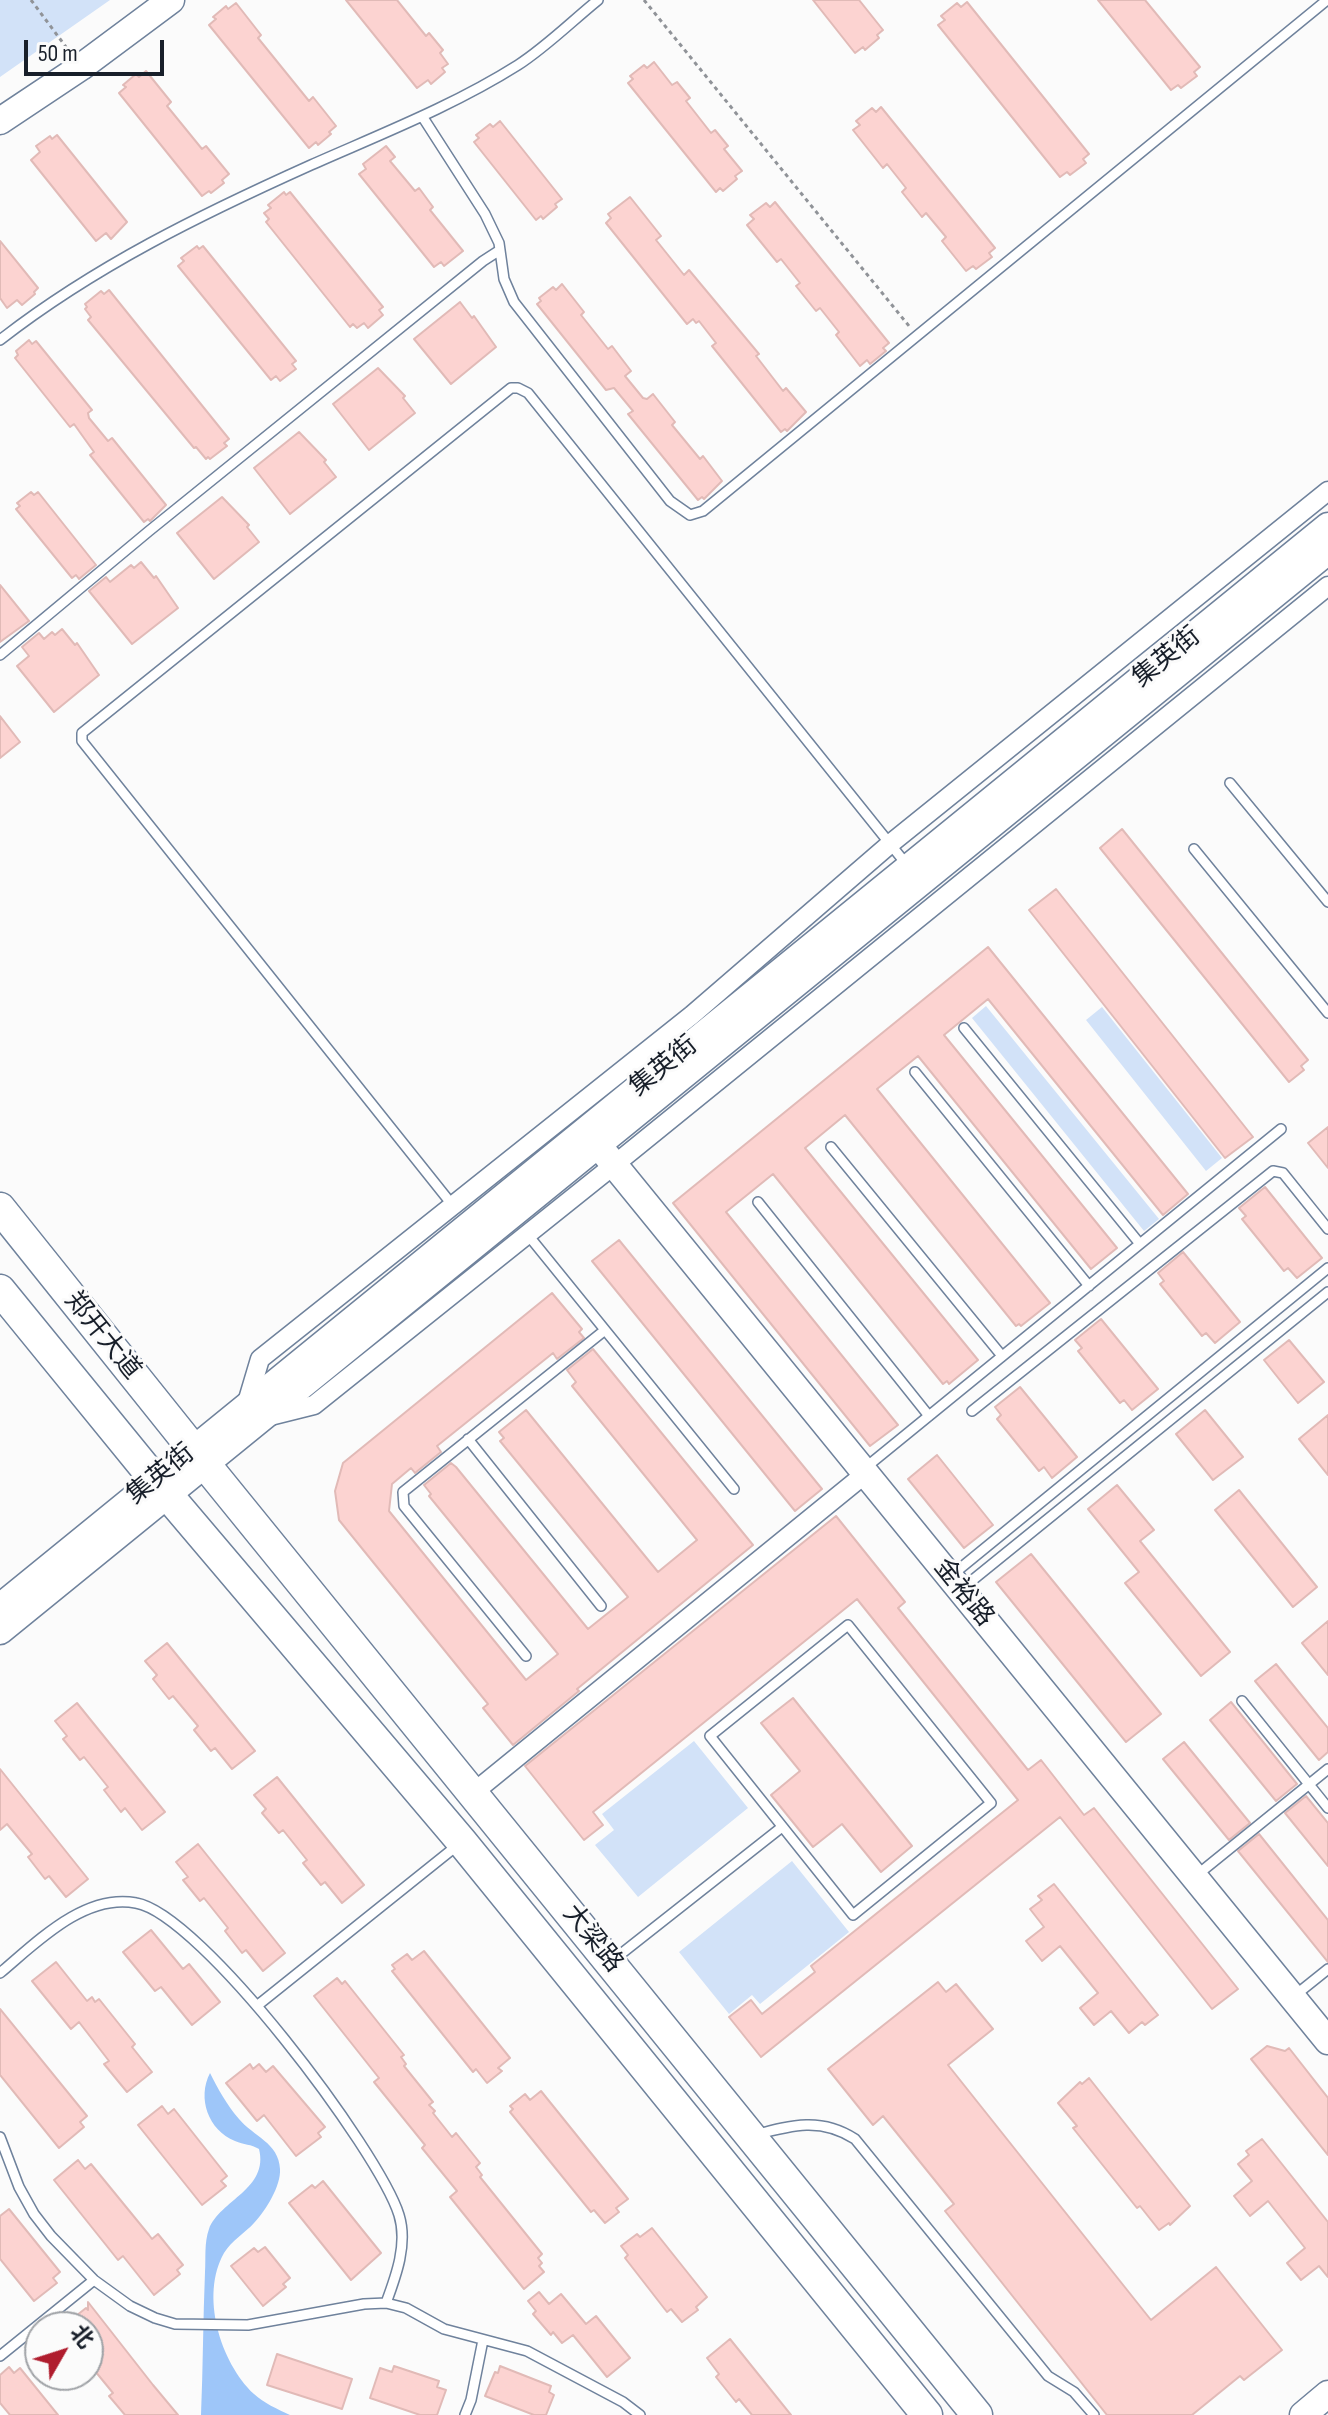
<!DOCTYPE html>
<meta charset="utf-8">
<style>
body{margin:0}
#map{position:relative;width:1328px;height:2415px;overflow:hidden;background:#fbfbfb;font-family:"Sofia Sans Condensed","Noto Sans SC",sans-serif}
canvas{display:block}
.north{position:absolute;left:24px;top:2311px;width:80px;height:80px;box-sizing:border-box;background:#fbfbfb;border:2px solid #a0a3a7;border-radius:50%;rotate:51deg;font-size:22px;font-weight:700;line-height:32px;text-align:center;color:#181f2a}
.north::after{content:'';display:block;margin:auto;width:28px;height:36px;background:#b01d2e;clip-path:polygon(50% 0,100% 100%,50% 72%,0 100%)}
.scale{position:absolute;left:24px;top:40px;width:140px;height:36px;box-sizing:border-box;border:4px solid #181f2a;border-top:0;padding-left:10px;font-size:24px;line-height:28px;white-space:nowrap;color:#181f2a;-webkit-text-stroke:6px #fbfbfb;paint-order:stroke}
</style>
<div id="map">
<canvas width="1328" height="2415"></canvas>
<div class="north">北</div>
<div class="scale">50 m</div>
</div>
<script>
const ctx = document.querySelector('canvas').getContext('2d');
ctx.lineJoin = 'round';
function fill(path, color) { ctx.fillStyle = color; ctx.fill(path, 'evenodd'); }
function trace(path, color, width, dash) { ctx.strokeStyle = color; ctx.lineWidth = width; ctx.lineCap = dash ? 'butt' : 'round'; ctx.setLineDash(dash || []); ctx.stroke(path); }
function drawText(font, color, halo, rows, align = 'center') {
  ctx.font = font + ' "Sofia Sans Condensed","Noto Sans SC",sans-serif'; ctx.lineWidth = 6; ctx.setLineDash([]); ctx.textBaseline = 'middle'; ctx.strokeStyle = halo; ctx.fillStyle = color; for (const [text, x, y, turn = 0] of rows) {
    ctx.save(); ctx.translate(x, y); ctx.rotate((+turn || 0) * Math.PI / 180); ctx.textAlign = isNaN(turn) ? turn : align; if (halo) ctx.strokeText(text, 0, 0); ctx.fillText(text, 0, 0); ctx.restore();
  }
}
fill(new Path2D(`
 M0,0H110L0,77Z
 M986,1006L1159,1219L1144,1231L972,1018Z
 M1102,1007L1222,1158L1206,1171L1086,1020Z
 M694,1741L748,1808L638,1897L595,1845L614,1830L602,1814Z
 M792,1861L849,1932L760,2004L752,1995L729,2014L679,1952Z`), '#d2e2f8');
fill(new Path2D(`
 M210,2073C218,2089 227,2105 239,2119C253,2136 279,2143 280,2169C281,2186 266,2210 254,2223C245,2233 232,2240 224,2253C200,2295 220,2362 254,2394C264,2403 277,2409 290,2415H201C203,2367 203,2320 205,2272C206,2258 204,2243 209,2229C220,2200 269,2189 259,2149C251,2144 244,2145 235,2141C208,2130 197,2098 210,2073Z`), '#9ec6f9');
const building = new Path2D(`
 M346,0H397L426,36L429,33L443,50L440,53L448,64L442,68L445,72L431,84L428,80L417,88Z
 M813,0H859L883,30L877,35L879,38L865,50L863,47L855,53Z
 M1098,0H1145L1200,67L1194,72L1197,76L1181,88L1178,85L1171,90Z
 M967,2L1089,154L1083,159L1086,163L1070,175L1067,172L1060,177L938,25L945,20L941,16L957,3L961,7Z
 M236,3L261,35L258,38L309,101L313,97L336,126L329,132L331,134L318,145L316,142L309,148L209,25L216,19L213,17L226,6L228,9Z
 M654,62L672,85L677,82L690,98L686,101L711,133L715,130L728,146L724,149L742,171L735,176L737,179L723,191L720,188L716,192L628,83L633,79L630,76L644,65L647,68Z
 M146,71L171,102L167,106L202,149L206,146L229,174L222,180L224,183L211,193L209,191L202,196L119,93L126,87L123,85L136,74L139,77Z
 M881,107L995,248L989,253L992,257L976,269L973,266L966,271L942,241L946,237L926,213L922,217L902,192L906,188L887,164L883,168L853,130L860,125L856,121L872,108L876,112Z
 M500,121L562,199L555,204L557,207L543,219L541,216L536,220L474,142L479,138L476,135L490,124L493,127Z
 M57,135L127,222L111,239L106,233L96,241L31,160L40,152L36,146L50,136L52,139Z
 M386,146L395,157L390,161L415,191L419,188L433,207L430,210L463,251L444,266L441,262L434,267L359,174L366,169L363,164Z
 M284,192L286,195L290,192L383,307L379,310L383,315L368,328L364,323L357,328L353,324L350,327L266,222L269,219L264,213L271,208L268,205Z
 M630,197L661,236L656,240L684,275L689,270L759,354L756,356L783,391L786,388L806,412L787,431L785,429L781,432L712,346L716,343L699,321L696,323L693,319L687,324L606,223L611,218L608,214Z
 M775,202L889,343L883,348L886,351L870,364L867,360L860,366L836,335L839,332L820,308L816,311L796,286L800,283L781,259L777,262L747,225L754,219L750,215L766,203L770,207Z
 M0,241L38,288L34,292L35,294L22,305L17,300L7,308L0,298Z
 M197,246L199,249L203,246L296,361L292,364L296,369L280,381L276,376L271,380L178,266L184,261L181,258Z
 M562,284L584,312L581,315L608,349L612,346L631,371L625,376L643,398L647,399L653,394L675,422L672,425L700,459L703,456L722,481L704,499L702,497L698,500L628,414L633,411L614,388L606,390L537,304L541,301L539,298L553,287L556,290Z
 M109,290L229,439L224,443L227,446L210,459L208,457L206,459L196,447L194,448L88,320L91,317L85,309L87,307L85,304L101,291L104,294Z
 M460,302L472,318L474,316L496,347L451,384L414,339Z
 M29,340L32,344L36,341L92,410L88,413L89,418L108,441L112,438L166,505L150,521L148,519L144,522L90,455L94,452L74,424L70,427L15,358L18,355L16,351Z
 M378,368L405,396L403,398L415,413L369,450L333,404Z
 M299,432L326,460L324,462L336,477L290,514L254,468Z
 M31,492L34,495L38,492L96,565L79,579L76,575L72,578L16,509L20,506L17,503Z
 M222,497L249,525L247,527L259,542L214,579L177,533Z
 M141,562L154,578L156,576L178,608L132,644L89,591L106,577L110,582L131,565L134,568Z
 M0,585L29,621L0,642Z
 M62,629L75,645L77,643L99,675L54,712L17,666L29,656L22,647L39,633L44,639L52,632L55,635Z
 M0,716L20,742L0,758Z
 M1122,829L1308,1060L1301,1066L1304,1070L1289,1082L1100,848Z
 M1056,889L1253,1137L1225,1158L1029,910Z
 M988,947L1188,1194L1163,1215L988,999L944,1035L1117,1248L1091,1269L918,1056L877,1089L1050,1303L1021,1326L1019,1324L1016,1326L845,1115L805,1148L978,1360L949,1384L947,1381L943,1384L773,1174L726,1212L898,1425L870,1446L673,1203Z
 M1328,1127V1168L1308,1143Z
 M1265,1187L1322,1258L1297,1278L1288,1268L1284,1271L1242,1219L1246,1216L1239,1208Z
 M619,1240L822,1489L795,1511L592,1261Z
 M1183,1252L1240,1322L1215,1343L1206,1333L1202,1336L1160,1284L1164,1281L1158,1273Z
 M552,1293L582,1329L579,1332L584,1338L557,1359L553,1353L437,1446L441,1452L415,1473L411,1468L392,1484L389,1511L526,1680L558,1654L429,1496L431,1494L424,1485L451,1463L456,1467L588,1629L628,1597L500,1441L504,1438L499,1432L526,1410L658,1572L697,1540L572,1386L576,1382L567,1370L593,1349L753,1545L577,1689L579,1691L513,1745L483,1708L488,1704L339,1520L335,1491L343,1463Z
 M1101,1319L1158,1389L1132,1410L1124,1400L1120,1403L1078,1351L1082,1348L1075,1340Z
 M1289,1340L1324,1382L1298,1403L1264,1360Z
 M1020,1387L1077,1457L1052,1478L1044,1467L1039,1471L997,1419L1001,1415L995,1407Z
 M1205,1410L1243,1457L1213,1480L1176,1434Z
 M1328,1415V1475L1299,1439Z
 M937,1455L993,1525L964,1548L908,1479Z
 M1117,1485L1154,1530L1140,1541L1230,1652L1201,1676L1125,1583L1139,1572L1088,1509Z
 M1239,1490L1317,1587L1293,1607L1215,1510Z
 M836,1516L905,1602L898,1608L1028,1770L1041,1760L1084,1815L1094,1808L1238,1989L1212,2009L1060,1817L761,2057L729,2017L751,2000L762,2014L815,1972L811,1966L1018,1800L857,1599L593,1812L603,1825L584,1840L525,1766Z
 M1031,1554L1161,1714L1126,1742L996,1582Z
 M1328,1621V1675L1302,1643Z
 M167,1643L255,1751L232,1769L215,1748L211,1751L194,1730L198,1726L173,1696L169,1699L153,1679L157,1675L145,1661Z
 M1276,1664L1328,1728V1752L1319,1760L1255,1681Z
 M793,1698L912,1846L881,1872L842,1824L813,1847L771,1795L800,1771L761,1723Z
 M1231,1702L1297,1784L1276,1801L1210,1720Z
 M77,1703L165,1812L142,1830L125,1808L121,1812L104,1790L108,1787L84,1757L80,1760L63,1739L67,1736L55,1721Z
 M1184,1742L1250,1823L1229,1840L1163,1759Z
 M0,1769L88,1879L66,1897L49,1876L45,1879L28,1857L32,1854L7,1824L0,1830Z
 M277,1777L364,1885L342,1903L325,1882L321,1885L303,1863L307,1860L283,1830L279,1833L262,1813L266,1809L254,1795Z
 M1306,1796L1328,1823V1866L1285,1813Z
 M1259,1834L1328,1920V1962L1238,1851Z
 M198,1844L285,1953L263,1971L246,1950L242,1953L225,1931L228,1928L204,1898L200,1901L183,1880L188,1877L176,1862Z
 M1054,1884L1158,2015L1145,2025L1142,2022L1129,2033L1111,2011L1094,2025L1080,2008L1098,1993L1060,1946L1042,1961L1026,1941L1044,1927L1030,1909L1042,1900L1038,1896Z
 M151,1930L183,1969L189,1964L220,2002L192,2025L161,1987L155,1991L123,1952Z
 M424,1951L510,2058L498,2068L502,2071L487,2083L476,2069L473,2072L392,1971L395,1969L392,1965L407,1954L412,1960Z
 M56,1962L87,2001L92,1997L95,2002L99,1999L135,2044L132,2047L152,2072L127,2092L104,2064L109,2061L79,2022L71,2029L32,1981Z
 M337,1978L342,1984L345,1981L404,2055L401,2057L406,2064L404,2066L433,2102L429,2105L435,2111L433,2113L452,2137L456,2133L480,2163L476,2167L482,2175L480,2177L542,2254L538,2258L542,2263L539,2266L544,2272L524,2289L450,2197L457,2191L422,2148L425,2145L374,2082L379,2078L314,1996Z
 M938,1982L946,1992L956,1984L993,2029L948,2065L1151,2320L1216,2267L1282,2350L1244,2380L1240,2376L1192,2415H1107L945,2211L954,2204L883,2116L873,2125L828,2069Z
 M0,2009L87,2116L80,2122L84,2127L59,2148L0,2075Z
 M1267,2046L1285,2051L1289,2048L1328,2098V2155L1251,2059Z
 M250,2064L253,2069L259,2064L266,2072L273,2066L325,2127L318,2133L321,2137L296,2156L264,2115L257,2121L226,2083Z
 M1089,2078L1190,2206L1170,2225L1169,2223L1159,2230L1140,2206L1137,2208L1073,2128L1077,2126L1058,2103L1080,2082L1082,2084Z
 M541,2091L628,2199L616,2208L619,2212L605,2223L594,2210L591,2212L510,2112L513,2109L510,2106L525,2094L530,2100Z
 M162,2106L168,2114L174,2109L227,2176L221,2181L226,2186L202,2205L138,2125Z
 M1262,2139L1328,2222V2277L1319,2266L1301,2280L1287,2263L1305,2248L1268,2201L1250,2216L1234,2196L1252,2181L1238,2164L1249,2155L1246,2151Z
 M78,2160L85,2169L91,2164L149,2235L152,2239L158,2234L183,2265L177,2270L180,2274L154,2295L123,2256L118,2260L54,2180Z
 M323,2181L381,2253L351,2280L289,2203L312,2185L315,2188Z
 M9,2209L60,2272L53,2278L57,2283L34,2301L0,2259V2216Z
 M652,2228L707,2297L696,2307L698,2310L682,2322L671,2309L667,2312L625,2258L628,2255L621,2246L637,2234L640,2237Z
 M265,2247L290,2278L283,2284L286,2287L263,2306L231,2266L254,2248L258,2252Z
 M539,2292L549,2304L561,2294L586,2324L596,2316L630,2358L607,2377L573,2335L562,2343L553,2332L551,2335L533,2314L536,2311L528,2301Z
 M88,2302L153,2385L178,2415H125L109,2396L113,2393L95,2371L88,2376V2327H62L86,2308L88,2310Z
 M730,2339L791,2415H752L739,2399L736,2402L716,2377L719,2374L707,2358Z
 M277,2354L352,2379L342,2409L267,2385Z
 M394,2366L439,2381L437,2387L446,2390L437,2415H420L370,2398L380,2368L392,2372Z
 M500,2366L551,2386L549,2392L554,2395L546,2415H534L485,2396L495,2372L498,2373Z
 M9,2367L14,2373L20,2368L58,2415H10L0,2403V2375Z`);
fill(building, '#fcd3d1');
trace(building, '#e1bab7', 2);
const lane = new Path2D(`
 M422,116L485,214L499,243L504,279L514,302L670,501L690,515L703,511L1327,0
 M0,340C95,266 202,214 311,165C381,134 453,106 518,65C546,47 572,21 598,0
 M0,655L149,531L483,261L500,250
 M1230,783L1328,902
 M1194,849L1328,1013
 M964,1028L1140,1244
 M915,1072L1089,1286
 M831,1147L1002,1356
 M758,1202L929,1416
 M454,1207L82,741V733L511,388H518L528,393L907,865
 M528,1235L734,1489
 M972,1411L1273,1171L1283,1173L1328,1229
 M468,1439L601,1606
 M865,1468L1281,1129
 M952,1575L1328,1268
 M964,1587L1328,1292
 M848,1625L991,1803L853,1915L710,1736Z
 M526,1656L404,1506L403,1492L605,1330
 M1242,1701L1328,1808
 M1197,1875L1328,1769
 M612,1961L782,1827
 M0,1973C36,1943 84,1893 136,1903C201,1914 379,2151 399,2215C408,2244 396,2276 386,2303
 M1293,1997L1328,1969
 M258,2005L459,1844
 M755,2135C792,2125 821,2117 855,2139L1048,2376L1074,2392L1094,2415
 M0,2137L19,2187L34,2214L51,2236L94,2280L130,2306L155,2318L175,2324L248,2325L364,2304L386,2303L406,2308L444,2329L527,2351L623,2402L640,2415
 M0,2356L94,2280
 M465,2415L471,2400L483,2340`);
const street = new Path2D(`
 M246,1406L260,1359L692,1015L890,844L1328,491
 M270,1416L314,1405L614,1165L1328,586
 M473,1793L865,1474`);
const secondary = new Path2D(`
 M0,121L81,67L171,0
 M598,1145L1328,2041
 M0,1607L1328,526
 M0,1631L1328,551
 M1303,2415L1328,2394`);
const primary = new Path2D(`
 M0,1208L205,1464L977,2415
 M0,1290L155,1480L462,1842L927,2415`);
trace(lane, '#6f829c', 12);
trace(street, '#6f829c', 21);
trace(secondary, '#6f829c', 29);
trace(primary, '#6f829c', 33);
trace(new Path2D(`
 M31,0L69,51
 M644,0L909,326`), '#909398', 3, [4, 4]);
trace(lane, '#fff', 9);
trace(street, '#fff', 18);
trace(secondary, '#fff', 26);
trace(primary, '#fff', 30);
drawText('26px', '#181f2a', '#fbfbfb', [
 ["集英街",1167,658,-39],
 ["集英街",664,1067,-39],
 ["郑开大道",102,1336,51],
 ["集英街",161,1475,-39],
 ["金裕路",963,1593,51],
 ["大梁路",592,1939,51]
]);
</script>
